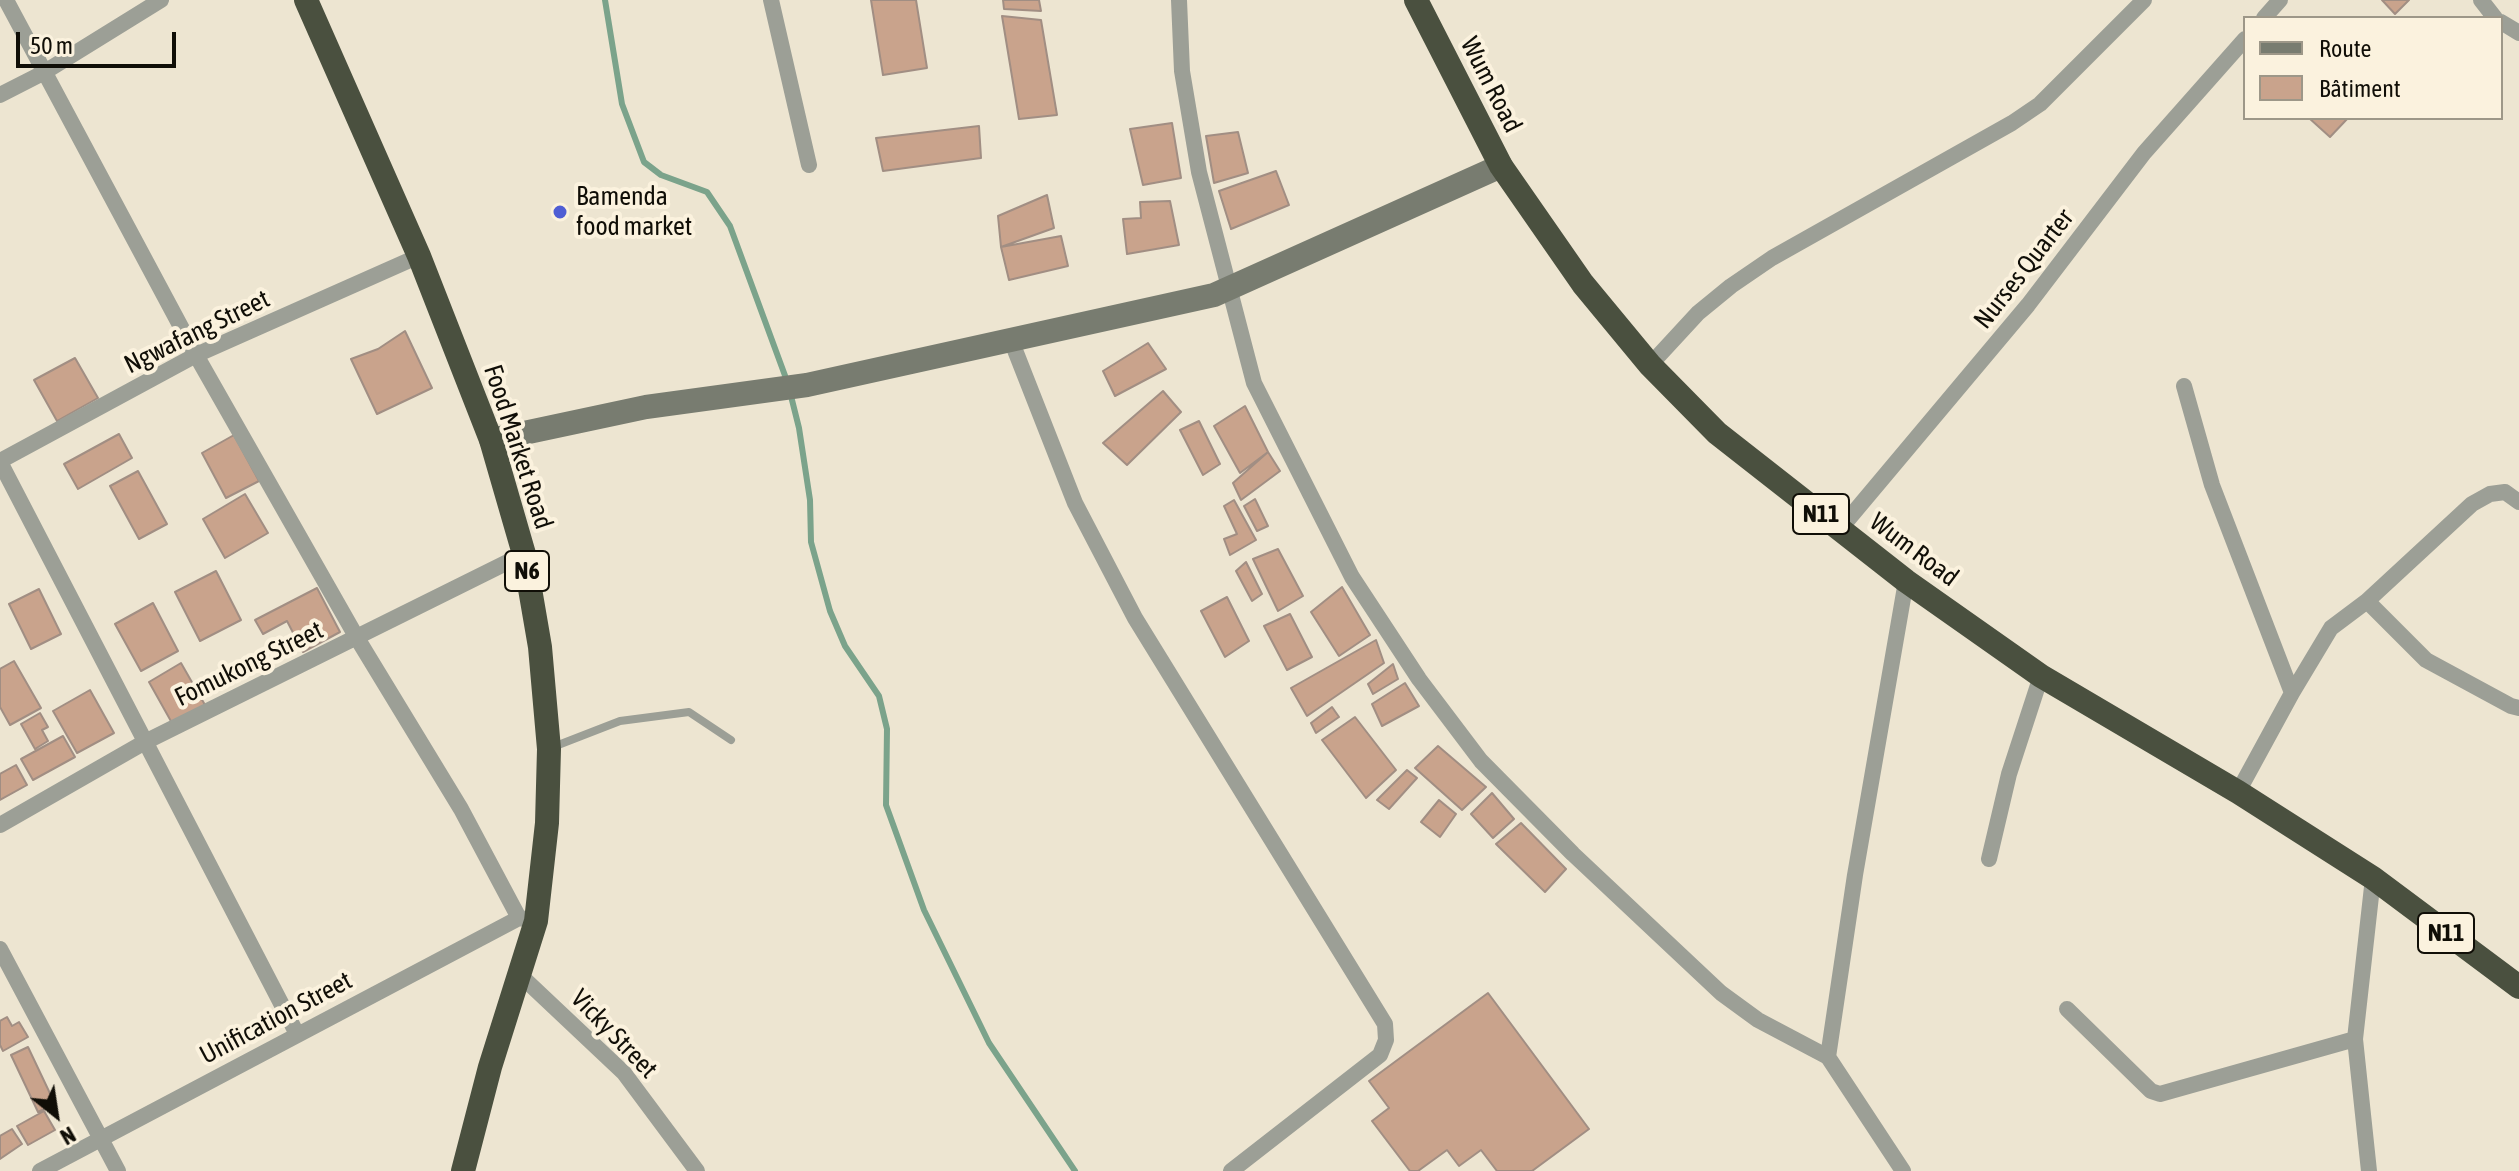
<!DOCTYPE html>
<meta charset="utf-8">
<style>
body{margin:0}
#map{position:relative;width:2519px;height:1171px;overflow:hidden;background:#ede5d1;font-family:"Asap Condensed",sans-serif}
canvas{display:block}
.legend{position:absolute;left:2243px;top:16px;width:260px;height:104px;box-sizing:border-box;background:#fbf2de;border:2px solid #9d9788;margin:0;padding:10px 14px;list-style:none;font-size:24px;color:#100e07}
.legend li{display:flex;align-items:center;gap:16px;height:40px}
.legend b{width:40px;border:2px solid #9d9788}
.north{position:absolute;left:16px;top:1075px;width:80px;height:80px;-webkit-text-stroke:6px #fbf2de;paint-order:stroke;rotate:150deg;font-size:22px;font-weight:700;line-height:32px;text-align:center;color:#100e07}
.north::after{content:'';display:block;margin:auto;width:28px;height:36px;background:#100e07;clip-path:polygon(50% 0,100% 100%,50% 72%,0 100%)}
.scale{position:absolute;left:16px;top:32px;width:160px;height:36px;box-sizing:border-box;border:4px solid #100e07;border-top:0;padding-left:10px;font-size:24px;line-height:28px;white-space:nowrap;color:#100e07;-webkit-text-stroke:6px #fbf2de;paint-order:stroke}
</style>
<div id="map">
<canvas width="2519" height="1171"></canvas>
<ul class="legend">
<li><b style="height:10px;background:#787c70"></b>Route</li>
<li><b style="height:22px;background:#c9a38c"></b>Bâtiment</li>
</ul>
<div class="north">N</div>
<div class="scale">50 m</div>
</div>
<script>
const ctx = document.querySelector('canvas').getContext('2d');
ctx.lineJoin = 'round';
function trace(path, color, width, dash) { ctx.strokeStyle = color; ctx.lineWidth = width; ctx.lineCap = dash ? 'butt' : 'round'; ctx.setLineDash(dash || []); ctx.stroke(path); }
function fill(path, color) { ctx.fillStyle = color; ctx.fill(path, 'evenodd'); }
function drawText(font, color, halo, rows, align = 'center') {
  ctx.font = font + ' "Asap Condensed",sans-serif'; ctx.lineWidth = 8; ctx.setLineDash([]); ctx.textBaseline = 'middle'; ctx.strokeStyle = halo; ctx.fillStyle = color; for (const [text, x, y, turn = 0] of rows) {
    ctx.save(); ctx.translate(x, y); ctx.rotate((+turn || 0) * Math.PI / 180); ctx.textAlign = isNaN(turn) ? turn : align; if (halo) ctx.strokeText(text, 0, 0); ctx.fillText(text, 0, 0); ctx.restore();
  }
}
trace(new Path2D(`
 M605,0L622,104L644,162L661,175L707,192L730,226L787,381
 M790,392L799,428L810,500L811,542L830,611L845,646L879,696L887,729L886,805L924,910L989,1043L1075,1171`), '#7ba38b', 6);
const building = new Path2D(`
 M871,0H916L927,68L883,75Z
 M1003,0H1039L1041,11L1004,9Z
 M2382,0H2409L2395,14Z
 M1002,16L1041,20L1057,115L1019,119Z
 M2309,118H2348L2330,137Z
 M1172,123L1181,178L1143,185L1130,129Z
 M979,126L981,158L883,171L876,138Z
 M1238,132L1248,173L1214,183L1206,136Z
 M1276,171L1289,205L1231,229L1219,191Z
 M1047,195L1054,228L1001,247L998,216Z
 M1170,201L1179,245L1127,254L1123,219L1141,218L1140,202Z
 M1061,236L1068,266L1009,280L1001,247Z
 M405,331L432,388L377,414L351,359L378,349Z
 M1148,343L1166,369L1115,396L1103,371Z
 M75,358L98,398L57,421L34,380Z
 M1163,391L1181,412L1127,465L1103,443Z
 M1245,406L1268,452L1240,473L1214,426Z
 M1199,421L1220,464L1203,475L1180,430Z
 M119,434L132,458L78,489L64,464Z
 M234,435L259,481L226,498L202,453Z
 M1268,452L1280,471L1241,500L1233,483Z
 M138,471L167,524L139,539L110,486Z
 M245,494L268,533L225,558L203,519Z
 M1255,499L1268,526L1257,531L1244,506Z
 M1234,500L1256,540L1230,555L1224,539L1237,534L1224,506Z
 M1278,549L1303,596L1278,611L1253,559Z
 M1246,562L1262,594L1252,601L1236,571Z
 M216,571L241,620L200,641L175,592Z
 M1342,587L1370,635L1339,656L1311,612Z
 M317,588L340,632L303,652L287,621L263,634L255,620Z
 M39,589L61,634L31,649L9,604Z
 M1227,597L1249,641L1225,657L1201,611Z
 M153,603L178,651L141,671L115,624Z
 M1290,614L1312,657L1287,670L1264,626Z
 M1376,640L1384,663L1307,716L1291,688Z
 M14,661L41,708L10,725L0,707V669Z
 M181,663L205,705L172,723L149,682Z
 M1393,664L1398,679L1373,694L1368,684Z
 M1405,683L1419,706L1382,726L1372,704Z
 M90,690L114,733L77,753L53,711Z
 M1332,707L1339,717L1316,733L1311,723Z
 M40,713L48,727L42,730L48,741L35,749L21,724Z
 M1355,717L1396,770L1366,798L1322,740Z
 M63,736L75,757L33,780L21,759Z
 M1438,746L1486,787L1462,810L1415,768Z
 M16,765L27,785L0,800V774Z
 M1407,770L1417,778L1389,809L1377,800Z
 M1492,793L1514,819L1493,838L1471,814Z
 M1439,800L1456,814L1440,837L1421,822Z
 M1521,823L1566,869L1545,892L1496,844Z
 M1488,993L1589,1129L1532,1171H1497L1481,1150L1459,1166L1447,1150L1418,1171H1410L1372,1121L1389,1108L1369,1081Z
 M7,1017L12,1026L19,1022L28,1037L3,1051L0,1045V1021Z
 M28,1047L55,1104L38,1112L11,1055Z
 M44,1111L55,1130L28,1145L17,1126Z
 M12,1129L22,1144L0,1159V1136Z`);
fill(building, '#c9a38c');
trace(building, '#a18e83', 2);
trace(new Path2D(`
 M553,747L620,721L689,712L731,740`), '#9c9f96', 8);
trace(new Path2D(`
 M6,0L196,355L357,638L461,809L519,918
 M771,0L809,165
 M1179,0L1182,71L1199,172L1254,383L1352,577L1419,679L1481,761L1573,854L1721,993L1758,1020L1828,1057
 M2481,0L2495,18
 M2264,18L2280,0
 M2501,22L2519,33
 M0,95L43,73L161,0
 M1011,340L1075,503L1135,618L1385,1024L1386,1040L1380,1055L1231,1171
 M1650,365L1698,313L1731,286L1772,258L2012,123L2040,104L2144,0
 M2184,386L2212,485L2292,693
 M0,461L196,355L419,256
 M0,462L297,1034
 M1840,529L2028,305L2144,153L2245,39
 M2367,601L2426,660L2511,706L2519,708
 M2238,792L2292,693L2331,628L2367,601L2472,504L2490,494L2505,492L2519,502
 M0,825L145,742L524,554
 M1989,859L2009,774L2041,676
 M0,949L118,1171
 M519,974L624,1073L697,1171
 M2067,1009L2151,1091L2160,1094L2355,1039
 M40,1171L519,918L526,919
 M1903,1171L1828,1057L1855,875L1906,581
 M2369,1171L2355,1039L2373,878`), '#9c9f96', 16);
trace(new Path2D(`
 M491,440L646,407L807,385L1214,295L1501,166`), '#787c70', 24);
trace(new Path2D(`
 M306,0L419,256L491,440L524,554L540,647L549,749L547,823L536,921L490,1067L463,1171
 M1416,0L1501,166L1583,284L1650,365L1717,433L1906,581L2041,676L2238,792L2373,878L2519,987`), '#4a503f', 24);
for (const [x, y, r, color] of [
 [560,212,8,"#4f5ed4"]
]) { const dot = new Path2D(); dot.arc(x, y, r, 0, 2 * Math.PI); ctx.fillStyle = color; ctx.fill(dot); trace(dot, '#fbf2de', 3); }
for (const [x, y, w] of [
 [1821,514,56],
 [527,571,44],
 [2446,933,56]
]) { const box = new Path2D(); box.roundRect(x - w / 2, y - 20, w, 40, 6); ctx.fillStyle = '#fbf2de'; ctx.fill(box); trace(box, '#100e07', 2); }
drawText('bold 24px', '#100e07', null, [
 ["N11",1821,514],
 ["N6",527,571],
 ["N11",2446,933]
]);
drawText('26px', '#100e07', '#fbf2de', [
 ["Wum Road",1491,85,63],
 ["Nurses Quarter",2024,269,-52],
 ["Ngwafang Street",197,332,-26],
 ["Food Market Road",518,447,72],
 ["Wum Road",1914,550,37],
 ["Fomukong Street",249,664,-26],
 ["Unification Street",276,1018,-28],
 ["Vicky Street",614,1034,46]
]);
drawText('26px', '#100e07', '#fbf2de', [
 ["Bamenda",576,197],
 ["food market",576,227]
], 'left');
</script>
